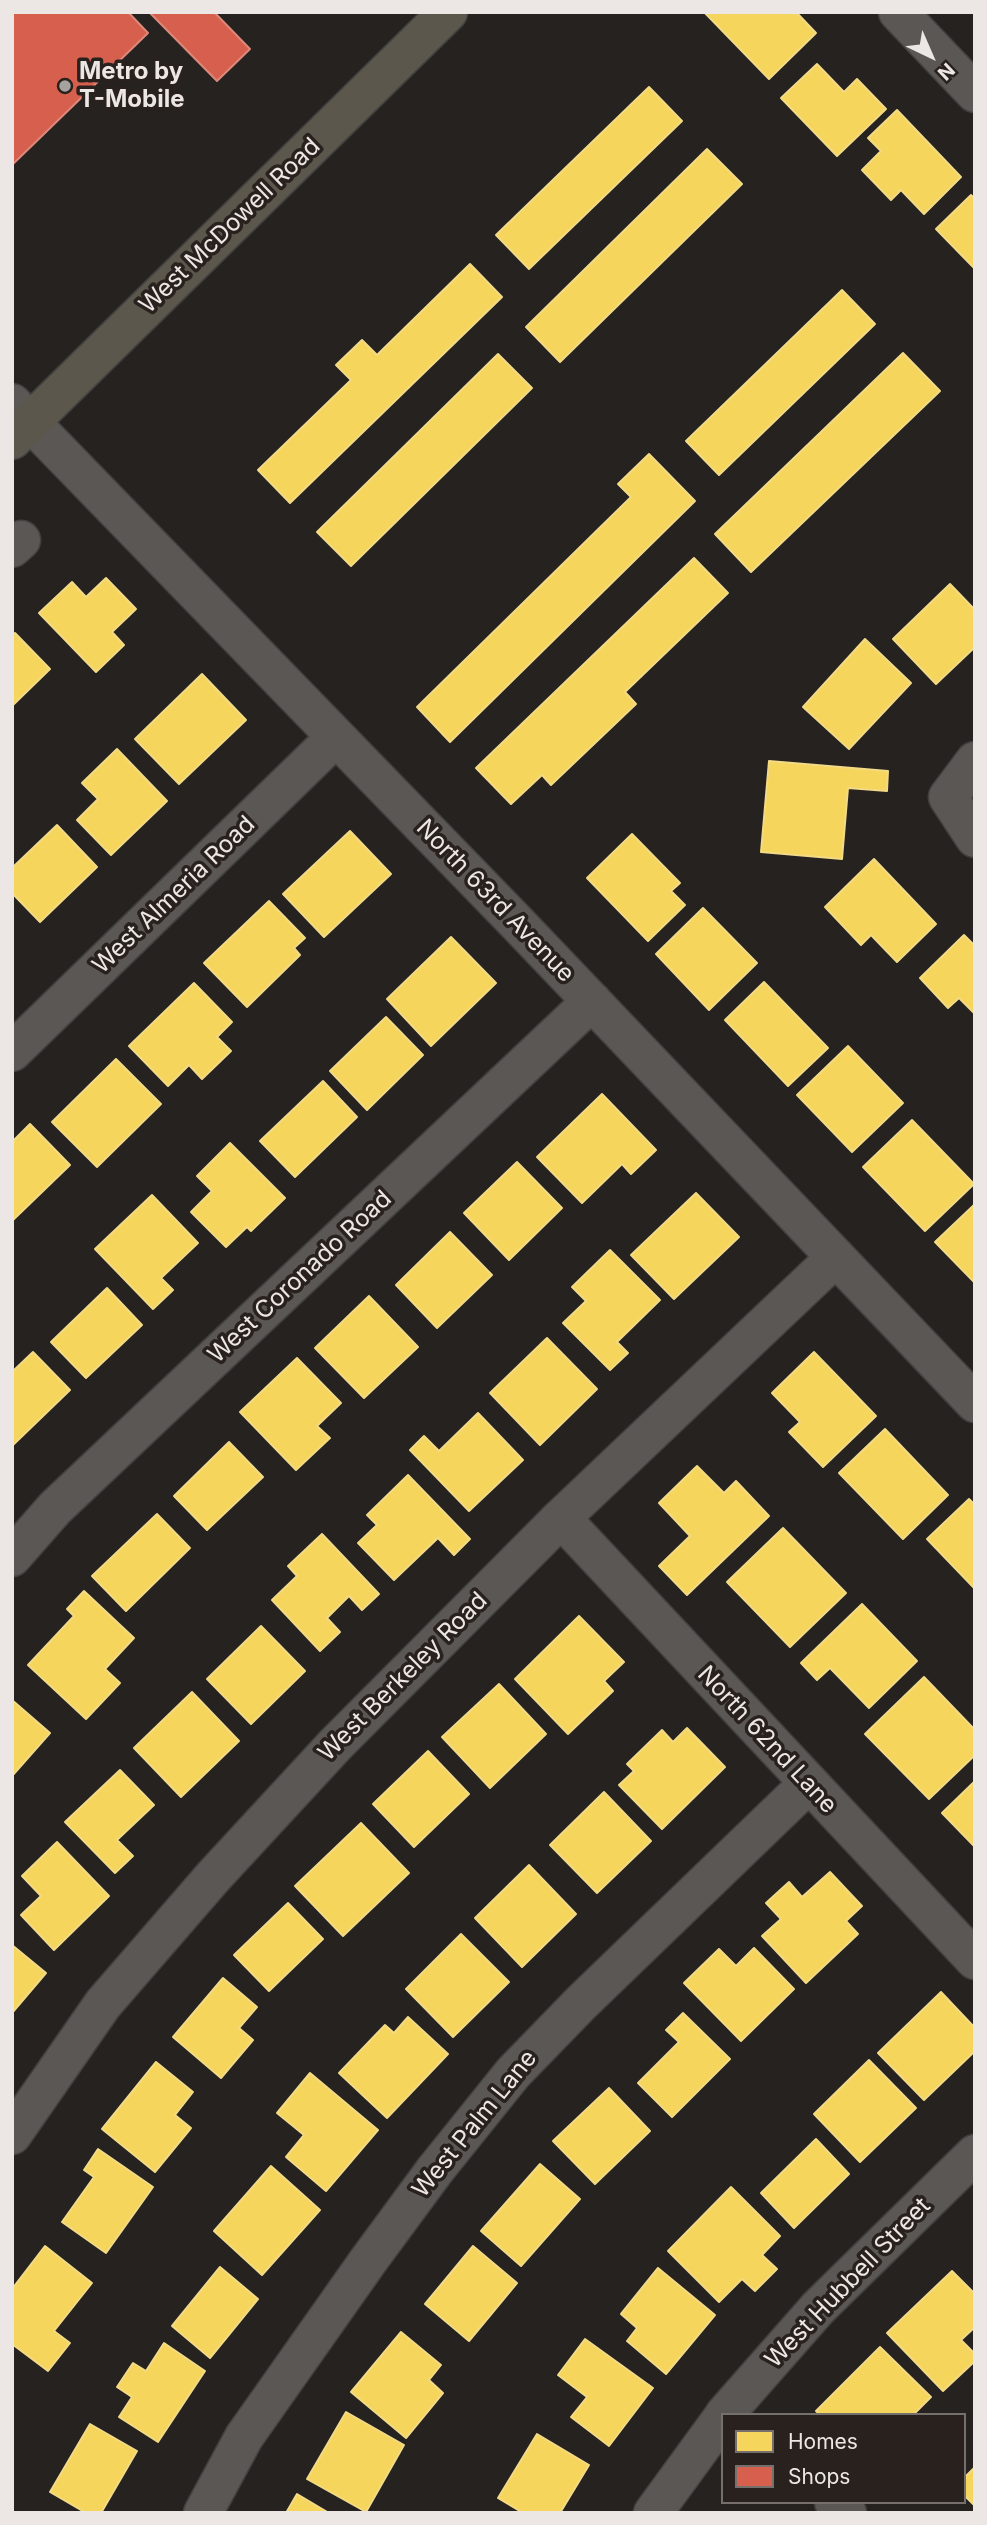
<!DOCTYPE html>
<style>
body{margin:0}
#map{position:relative;width:987px;height:2525px;overflow:hidden;background:#252220;font-family:Inter,sans-serif}
canvas{display:block}
.frame{position:absolute;inset:0;border:14px solid #ece7e4;pointer-events:none}
.legend{position:absolute;left:721px;top:2413px;width:245px;height:91px;box-sizing:border-box;background:#28211d;border:2px solid #76706d;margin:0;padding:9px 12px;list-style:none;font-size:21px;color:#ece7e4}
.legend li{display:flex;align-items:center;gap:14px;height:35px}
.legend b{width:35px;border:2px solid #76706d}
.north{position:absolute;left:896px;top:21px;width:70px;height:70px;-webkit-text-stroke:5px #28211d;paint-order:stroke;rotate:136deg;font-size:19px;font-weight:700;line-height:28px;text-align:center;color:#ece7e4}
.north::after{content:'';display:block;margin:auto;width:24px;height:32px;background:#ece7e4;clip-path:polygon(50% 0,100% 100%,50% 72%,0 100%)}
</style>
<div id="map">
<canvas width="987" height="2525"></canvas>
<div class="frame"></div>
<ul class="legend">
<li><b style="height:19px;background:#f6d55c"></b>Homes</li>
<li><b style="height:19px;background:#d6604d"></b>Shops</li>
</ul>
<div class="north">N</div>
</div>
<script>
const ctx = document.querySelector('canvas').getContext('2d');
ctx.lineJoin = 'round';
function fill(path, color) { ctx.fillStyle = color; ctx.fill(path, 'evenodd'); }
function trace(path, color, width, dash) { ctx.strokeStyle = color; ctx.lineWidth = width; ctx.lineCap = dash ? 'butt' : 'round'; ctx.setLineDash(dash || []); ctx.stroke(path); }
function drawText(font, color, halo, rows, align = 'center') {
  ctx.font = font + ' Inter,sans-serif'; ctx.lineWidth = 7; ctx.setLineDash([]); ctx.textBaseline = 'middle'; ctx.strokeStyle = halo; ctx.fillStyle = color; for (const [text, x, y, turn = 0] of rows) {
    ctx.save(); ctx.translate(x, y); ctx.rotate((+turn || 0) * Math.PI / 180); ctx.textAlign = isNaN(turn) ? turn : align; if (halo) ctx.strokeText(text, 0, 0); ctx.fillText(text, 0, 0); ctx.restore();
  }
}
const homes = new Path2D(`
 M704,12H796L816,33L769,79Z
 M817,64L844,92L857,79L886,109L837,156L781,98Z
 M649,87L682,121L529,269L496,235Z
 M897,110L961,177L924,214L901,190L891,200L862,170L881,151L868,138Z
 M707,149L742,184L560,362L526,327Z
 M971,195L975,199V269L936,229Z
 M470,264L502,297L290,503L258,470L351,380L336,365L362,340L377,355Z
 M842,290L875,324L719,475L686,441Z
 M903,353L940,391L751,572L715,534Z
 M498,354L532,388L351,566L317,532Z
 M649,454L695,501L450,742L417,707L631,497L618,484Z
 M694,558L728,593L625,692L636,704L551,785L542,775L511,804L476,768Z
 M106,578L136,609L112,632L124,645L96,672L39,613L72,582L86,597Z
 M950,584L975,610V647L936,684L893,639Z
 M15,633L50,669L12,706V636Z
 M865,639L911,683L849,749L803,707Z
 M202,674L246,720L179,784L135,739Z
 M117,749L167,801L111,855L77,820L98,799L82,783Z
 M769,761L888,771L887,791L848,788L842,859L761,852Z
 M57,825L97,867L40,922L12,893V868Z
 M350,831L391,874L324,937L283,894Z
 M632,834L680,883L671,891L685,905L648,941L587,878Z
 M874,859L936,924L897,962L871,935L861,945L825,907Z
 M269,901L305,938L294,948L300,955L247,1007L204,963Z
 M703,908L757,963L709,1010L656,954Z
 M964,935L975,946V1014L959,998L948,1008L920,978Z
 M451,937L496,983L431,1046L387,999Z
 M764,982L828,1048L788,1086L725,1020Z
 M194,983L232,1022L217,1037L231,1051L202,1079L189,1065L168,1086L129,1046Z
 M386,1017L423,1055L367,1110L330,1071Z
 M848,1046L903,1103L852,1152L797,1095Z
 M116,1059L161,1104L97,1167L52,1122Z
 M323,1081L357,1117L295,1177L260,1141Z
 M602,1094L656,1150L631,1174L622,1164L582,1203L537,1157Z
 M912,1120L974,1184L925,1231L863,1167Z
 M30,1124L70,1165L12,1221V1142Z
 M230,1143L285,1198L251,1231L247,1227L226,1247L191,1212L212,1191L197,1176Z
 M517,1162L562,1208L509,1260L464,1213Z
 M696,1193L739,1237L674,1299L631,1255Z
 M152,1195L198,1243L161,1278L173,1290L153,1309L95,1249Z
 M975,1204V1283L935,1242Z
 M450,1232L492,1275L437,1328L396,1285Z
 M610,1250L660,1300L617,1342L628,1353L610,1370L563,1323L586,1301L572,1287Z
 M107,1288L142,1325L86,1378L51,1342Z
 M369,1296L418,1347L364,1398L315,1348Z
 M547,1338L597,1389L540,1445L490,1393Z
 M33,1352L70,1390L13,1445L12,1372Z
 M814,1352L876,1416L823,1467L789,1432L800,1422L772,1393Z
 M297,1358L341,1403L317,1426L330,1438L296,1470L240,1412Z
 M478,1413L523,1460L469,1511L410,1450L424,1436L439,1451Z
 M885,1429L948,1495L903,1539L839,1473Z
 M229,1442L263,1477L207,1530L174,1496Z
 M697,1466L724,1493L736,1481L769,1516L687,1595L659,1566L690,1536L659,1503Z
 M408,1475L470,1539L454,1555L438,1538L394,1580L358,1543L377,1525L367,1515Z
 M969,1499L975,1505V1589L927,1539Z
 M157,1514L190,1548L126,1611L92,1576Z
 M783,1528L846,1593L790,1647L727,1582Z
 M322,1534L379,1594L362,1610L349,1596L327,1618L340,1632L320,1651L272,1600L297,1576L288,1566Z
 M84,1591L134,1638L105,1669L120,1683L86,1719L28,1665L74,1616L67,1609Z
 M862,1604L917,1661L869,1708L830,1668L817,1680L801,1663Z
 M579,1616L624,1662L604,1681L613,1691L568,1734L515,1679Z
 M261,1626L305,1671L251,1724L207,1679Z
 M924,1677L975,1730V1755L929,1799L865,1734Z
 M499,1684L546,1734L490,1788L442,1737Z
 M192,1692L239,1741L181,1797L134,1748Z
 M12,1700L50,1733L12,1776Z
 M687,1728L725,1767L662,1829L619,1785L634,1771L627,1764L662,1730L673,1742Z
 M428,1751L469,1794L414,1847L373,1804Z
 M120,1770L154,1805L117,1840L133,1856L115,1873L65,1822Z
 M975,1781V1847L942,1813Z
 M604,1792L651,1841L597,1893L550,1845Z
 M361,1823L409,1873L343,1936L295,1886Z
 M57,1842L109,1896L54,1950L21,1915L41,1896L22,1876Z
 M529,1865L576,1914L522,1967L475,1918Z
 M830,1872L862,1906L846,1921L858,1934L806,1983L762,1936L781,1919L766,1903L789,1882L802,1897Z
 M288,1903L323,1939L269,1991L234,1955Z
 M461,1934L509,1982L453,2037L406,1989Z
 M12,1945L46,1973L12,2013Z
 M754,1948L794,1989L741,2041L684,1983L719,1949L736,1966Z
 M223,1978L257,2007L239,2028L253,2040L221,2078L173,2037Z
 M941,1992L975,2028V2051L924,2100L878,2053Z
 M683,2013L730,2059L672,2117L638,2083L679,2042L666,2030Z
 M408,2017L448,2054L387,2118L339,2073L385,2025L394,2033Z
 M869,2060L916,2108L860,2162L814,2114Z
 M156,2062L193,2092L175,2115L191,2128L155,2172L102,2129Z
 M310,2073L378,2130L326,2191L286,2157L304,2135L277,2113Z
 M609,2088L650,2131L595,2184L553,2141Z
 M816,2139L849,2174L794,2228L761,2193Z
 M98,2149L153,2187L106,2253L62,2222L94,2177L84,2170Z
 M540,2164L580,2199L521,2266L481,2231Z
 M271,2166L320,2210L262,2275L214,2231Z
 M731,2187L780,2236L762,2255L777,2269L755,2291L742,2279L719,2302L668,2251Z
 M45,2246L92,2283L54,2331L70,2343L48,2371L12,2344V2289Z
 M473,2246L517,2283L469,2341L425,2304Z
 M220,2267L258,2299L210,2358L172,2326Z
 M658,2268L715,2315L666,2374L627,2341L637,2328L621,2314Z
 M952,2271L975,2294V2327L961,2340L975,2354V2361L943,2391L887,2333Z
 M401,2332L441,2365L429,2380L443,2393L406,2438L351,2392Z
 M585,2339L653,2388L609,2446L571,2417L587,2397L558,2375Z
 M164,2343L205,2371L158,2442L119,2417L132,2397L117,2387L133,2363L146,2371Z
 M880,2347L931,2397L913,2415H820L816,2411Z
 M346,2412L404,2445L366,2512L307,2479Z
 M90,2424L137,2451L101,2513H86L50,2492Z
 M537,2434L589,2465L560,2513H523L498,2498Z
 M975,2467V2506L964,2495V2478Z
 M297,2494L329,2513H286Z`);
fill(homes, '#f6d55c');
trace(homes, '#f3da85', 2);
const shops = new Path2D(`
 M12,12H128L148,33L12,165Z
 M149,12H214L250,49L217,81Z`);
fill(shops, '#d6604d');
trace(shops, '#dd887a', 2);
const minor = new Path2D(`
 M898,12L975,93
 M12,403L518,924L975,1403
 M12,548L21,540
 M975,761L948,797L975,838
 M12,1052L336,737
 M561,1518L975,1960
 M12,1557L55,1508L592,1001
 M12,2135L103,2004L213,1877L335,1745L561,1518L836,1257
 M724,2415L818,2308L975,2154
 M834,2502L847,2513
 M203,2513L244,2437L368,2261L435,2170L513,2073L581,2003L808,1784
 M653,2513L723,2417`);
const major = new Path2D(`
 M12,440L448,12`);
trace(minor, '#42403e', 41);
trace(major, '#42403e', 41);
trace(minor, '#5a5755', 38);
trace(major, '#5c574d', 38);
for (const [x, y, r, color] of [
 [65,86,7,"#a6a29f"]
]) { const dot = new Path2D(); dot.arc(x, y, r, 0, 2 * Math.PI); ctx.fillStyle = color; ctx.fill(dot); trace(dot, '#28211d', 2.5); }
drawText('bold 24px', '#ece7e4', '#28211d', [
 ["Metro by",79,72],
 ["T-Mobile",79,100]
], 'left');
drawText('24px', '#ece7e4', '#28211d', [
 ["West McDowell Road",230,226,-44],
 ["West Almeria Road",174,895,-44],
 ["North 63rd Avenue",495,901,46],
 ["West Coronado Road",300,1277,-43],
 ["West Berkeley Road",403,1677,-45],
 ["North 62nd Lane",767,1740,47],
 ["West Palm Lane",475,2124,-51],
 ["West Hubbell Street",848,2283,-46]
]);
</script>
